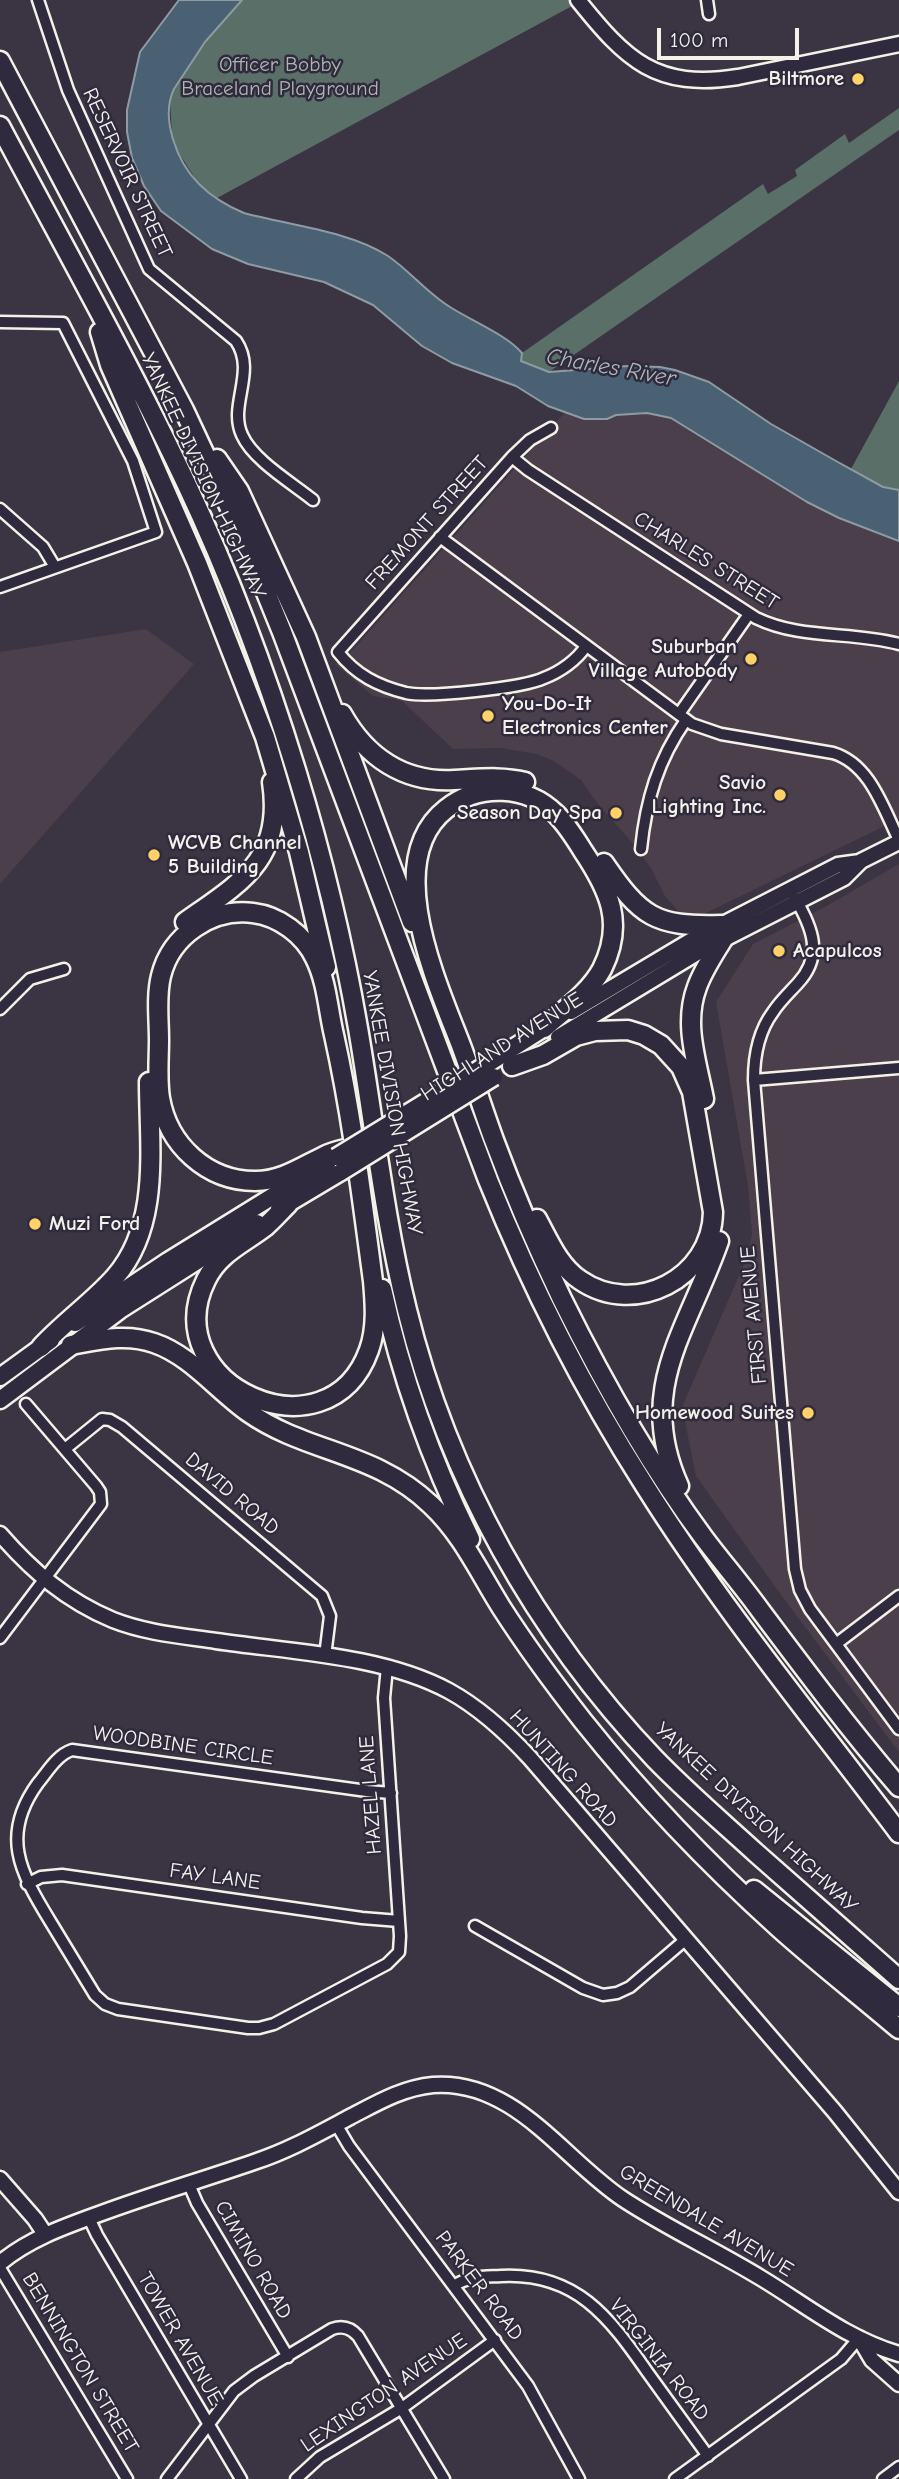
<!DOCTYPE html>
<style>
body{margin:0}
#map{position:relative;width:899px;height:2479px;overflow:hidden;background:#3b3443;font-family:"Comic Neue",sans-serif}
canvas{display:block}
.scale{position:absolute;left:657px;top:28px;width:142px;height:32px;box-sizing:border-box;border:4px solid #f4f1e8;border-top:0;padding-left:9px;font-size:21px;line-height:24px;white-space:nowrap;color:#f4f1e8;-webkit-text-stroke:5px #2f2a3d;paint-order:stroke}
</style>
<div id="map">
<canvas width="899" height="2479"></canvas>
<div class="scale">100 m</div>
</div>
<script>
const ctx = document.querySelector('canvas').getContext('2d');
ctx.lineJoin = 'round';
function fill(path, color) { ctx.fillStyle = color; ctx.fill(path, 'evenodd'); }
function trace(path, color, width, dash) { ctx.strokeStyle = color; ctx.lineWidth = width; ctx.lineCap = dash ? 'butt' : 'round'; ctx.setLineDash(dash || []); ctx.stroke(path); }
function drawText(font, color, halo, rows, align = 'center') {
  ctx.font = font + ' "Comic Neue",sans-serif'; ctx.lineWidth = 5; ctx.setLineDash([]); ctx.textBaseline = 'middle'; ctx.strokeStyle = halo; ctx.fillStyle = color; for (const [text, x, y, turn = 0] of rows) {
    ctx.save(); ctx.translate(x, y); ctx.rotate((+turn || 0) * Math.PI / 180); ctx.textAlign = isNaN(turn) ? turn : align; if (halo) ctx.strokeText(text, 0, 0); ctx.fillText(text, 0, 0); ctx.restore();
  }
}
fill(new Path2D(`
 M565,412L585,419H607L616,415L647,413L671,418L807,502L839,518L899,541V819L704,914L679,912L665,896L651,868L634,845L598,804L581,780L554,761L537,754L500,748L453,749L402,701L373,696L335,664L349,654Z
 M146,629L194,664L0,884V652Z
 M899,864V1752L781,1595L696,1476L682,1407L747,1257L752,1234L748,1186L716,1002L753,944L823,908Z`), '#4a3f4a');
fill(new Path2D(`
 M242,0H569L572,6L217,198L198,183L179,153L172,134L170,102L174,89L197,53Z
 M899,108V130L549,372L521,361L522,353L763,184L768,194L797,176L795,170L845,134L849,143Z
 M899,381V490L883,487L851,469Z`), '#5a6f68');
const water = new Path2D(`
 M179,0H242L205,42L174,89C160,118 177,162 199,184C212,197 227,206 244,213C288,225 350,231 388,256C410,271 427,293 450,307C470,320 507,335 522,353L521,361L549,372L628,366L660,367L675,370L709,382L771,424L836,461L883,487L899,490V541L839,518L807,502L671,418L647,413L616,415L607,419H584L548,406L516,386L452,363L422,346L373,305L324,282L248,264L212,249L161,211L144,186L132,158L127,132V110L140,52Z`);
fill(water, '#4a6174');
trace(water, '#8e9ba2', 2);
const street = new Path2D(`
 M38,0L68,90L149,269L236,341C257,372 228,405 242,435C253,460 292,483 313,500
 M707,0L709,14
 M0,322L63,323L133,461L156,532L0,587
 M551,428L530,440L512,457L338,652C356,675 378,686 406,693C429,698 523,688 544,678C560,672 577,660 586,646
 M512,457L528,470L756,618C801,640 852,631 899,644
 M0,509L43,547L55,567
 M440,537L692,724L721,734L833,753C870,764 883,808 899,840
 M679,714L749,614
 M641,849C646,800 658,760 686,720
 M795,898C812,927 824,955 798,983C790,992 780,1001 773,1012C758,1032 754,1055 754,1080L795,1569L800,1590L810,1609L899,1729
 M0,1009L30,979L64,969
 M754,1080L899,1068
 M65,1449L102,1419L110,1420L122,1427L322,1596L330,1616L325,1656
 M0,1638L101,1504L100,1492L96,1486L26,1404
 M836,1644L899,1596
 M387,1667L384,1698L400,1936L399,1952L387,1964L274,2024L259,2028H248L118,2009L105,2004L95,1995C80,1970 65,1946 50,1921C20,1872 0,1835 38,1783C48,1771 57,1755 72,1750L367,1791L391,1793
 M27,1884L41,1877L62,1875L362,1918L399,1921
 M475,1926L583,1988L603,1995L617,1993L630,1987L685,1940
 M336,2124L349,2146L528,2386L579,2479
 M188,2182L197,2203L288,2357
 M89,2218L97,2235L241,2479
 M0,2268L127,2479
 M454,2286C468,2276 484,2277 501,2276C576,2272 609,2317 648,2373C668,2401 688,2428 708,2456
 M167,2479L234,2391L254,2376L332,2329C343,2325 351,2328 358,2336L444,2479
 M296,2479L320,2457L402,2408L495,2340
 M675,2479L841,2359L859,2338
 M883,2479L899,2467`);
const secondary = new Path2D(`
 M578,0C626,60 656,90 738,77L899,44
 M571,1012L690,941L838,865L860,862
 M558,1037L697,953L844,878L861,861L899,842
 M0,1534C32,1571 67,1601 113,1620C146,1633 182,1636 216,1641C291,1652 382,1655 449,1691C480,1708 506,1732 530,1758L835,2112L899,2192
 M0,2179L35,2219L45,2234
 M0,2263C29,2239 63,2227 99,2214C150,2195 202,2180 254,2162C288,2151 318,2134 350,2117C377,2103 402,2088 433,2085C514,2079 563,2159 623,2199C667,2228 715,2250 761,2278C806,2305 847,2339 899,2354
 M859,2338L872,2360L899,2384`);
const primary = new Path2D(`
 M489,1063L544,1028
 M279,1209L341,1172
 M75,1323L168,1261L328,1162
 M0,1377L51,1340
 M0,1400L120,1310L257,1223`);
const highway = new Path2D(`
 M0,61L184,410L243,536L282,632L488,1180C531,1287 583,1389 645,1486C721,1607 813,1719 899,1833
 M0,126C63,245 129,362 186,483C230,576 266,672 296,770C322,855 343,941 358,1028C374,1121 384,1217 407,1310C448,1477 536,1634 655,1759C687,1792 722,1822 756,1853C804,1895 851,1937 899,1979
 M100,332L110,365L197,563L265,737L299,852L326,967
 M217,459L239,491L306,637L412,922
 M342,714C366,757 404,783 454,780C478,779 502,776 525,782
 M604,863C641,917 655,927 721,925
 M185,922C240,883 284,860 272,782
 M544,1028C564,1010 589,993 602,969C625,923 609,890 583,851C575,838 567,825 556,814C527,785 479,783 446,809C380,861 438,985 462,1048C473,1078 483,1110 494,1140C514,1194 537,1247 562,1299C603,1382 649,1464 704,1538C722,1562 742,1585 760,1610C805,1670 850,1730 899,1787
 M512,1066L543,1055L576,1036L595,1031L628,1030L644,1035L661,1045L681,1067L692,1092L713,1212C712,1278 635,1318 580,1280C559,1266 549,1241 537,1219
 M704,1099C697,1062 683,1024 697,987C703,970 714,954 723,939
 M288,1204C280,1212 273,1220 265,1227C243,1244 219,1253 206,1280C154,1385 328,1464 369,1350C377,1328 375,1303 373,1281C362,1199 352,1116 334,1035C328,1010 327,982 315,958C304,935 279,916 253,913C212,908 171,935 161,976C156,996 159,1019 159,1040C159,1059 157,1079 160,1098C168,1145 207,1181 255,1181C282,1181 301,1167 324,1156C332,1152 341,1150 349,1148
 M382,1289C401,1376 431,1460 470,1539
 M71,1345C99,1340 126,1333 154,1343C190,1355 217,1390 248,1412C306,1453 375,1451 431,1505C462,1534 479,1572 501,1607C526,1646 554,1684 583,1721C642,1795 708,1864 779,1928C818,1963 859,1995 899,2029
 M41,1347C64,1322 94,1301 115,1277C161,1224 149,1147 149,1082
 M679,1486C635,1389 688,1330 719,1241
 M754,1890L899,2007`);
trace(street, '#f4f1e8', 15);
trace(secondary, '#f4f1e8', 19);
trace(primary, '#f4f1e8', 21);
trace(highway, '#f4f1e8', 23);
trace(street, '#2f2a3d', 10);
trace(secondary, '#2f2a3d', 14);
trace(primary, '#2f2a3d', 16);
trace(highway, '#2f2a3d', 18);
const primaryBridge = new Path2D(`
 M336,1157L489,1063
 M341,1172L494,1077`);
trace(primaryBridge, '#f4f1e8', 21, []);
trace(primaryBridge, '#2f2a3d', 16);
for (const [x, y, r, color] of [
 [858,79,7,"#ffd166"],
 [751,659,7,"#ffd166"],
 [488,716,7,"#ffd166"],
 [780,795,7,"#ffd166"],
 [616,813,7,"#ffd166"],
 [154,855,7,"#ffd166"],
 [779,951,7,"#ffd166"],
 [35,1224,7,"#ffd166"],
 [808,1413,7,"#ffd166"]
]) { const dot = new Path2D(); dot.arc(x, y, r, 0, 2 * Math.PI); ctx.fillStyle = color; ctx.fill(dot); trace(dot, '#2f2a3d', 2.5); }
drawText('21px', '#afb6ae', '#2f2a3d', [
 ["Officer Bobby",280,65],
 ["Braceland Playground",280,89]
]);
drawText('bold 21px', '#f4f1e8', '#2f2a3d', [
 ["Biltmore",844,79],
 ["Suburban",737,647],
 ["Village Autobody",737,671],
 ["You-Do-It",502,704,"left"],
 ["Electronics Center",502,728,"left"],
 ["Savio",766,783],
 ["Lighting Inc.",766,807],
 ["Season Day Spa",602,813],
 ["WCVB Channel",168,843,"left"],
 ["5 Building",168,867,"left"],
 ["Acapulcos",793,951,"left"],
 ["Muzi Ford",49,1224,"left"],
 ["Homewood Suites",794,1413]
], 'right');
drawText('21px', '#f4f1e8', '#2f2a3d', [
 ["RESERVOIR STREET",127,173,65],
 ["YANKEE DIVISION HIGHWAY",203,476,65],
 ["FREMONT STREET",427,523,-48],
 ["CHARLES STREET",706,561,32],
 ["HIGHLAND AVENUE",502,1047,-32],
 ["YANKEE DIVISION HIGHWAY",392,1103,80],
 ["FIRST AVENUE",754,1315,-95],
 ["DAVID ROAD",232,1494,40],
 ["WOODBINE CIRCLE",183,1746,8],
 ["HUNTING ROAD",563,1769,48],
 ["HAZEL LANE",371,1795,-94],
 ["YANKEE DIVISION HIGHWAY",756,1818,43],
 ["FAY LANE",215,1877,8],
 ["GREENDALE AVENUE",706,2221,31],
 ["CIMINO ROAD",253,2260,60],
 ["PARKER ROAD",479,2286,53],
 ["TOWER AVENUE",180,2339,60],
 ["VIRGINIA ROAD",659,2360,52],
 ["BENNINGTON STREET",80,2363,59],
 ["LEXINGTON AVENUE",384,2393,-34]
]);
drawText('italic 23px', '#b0b7ba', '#2f2a3d', [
 ["Charles River",611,368,10]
]);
</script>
